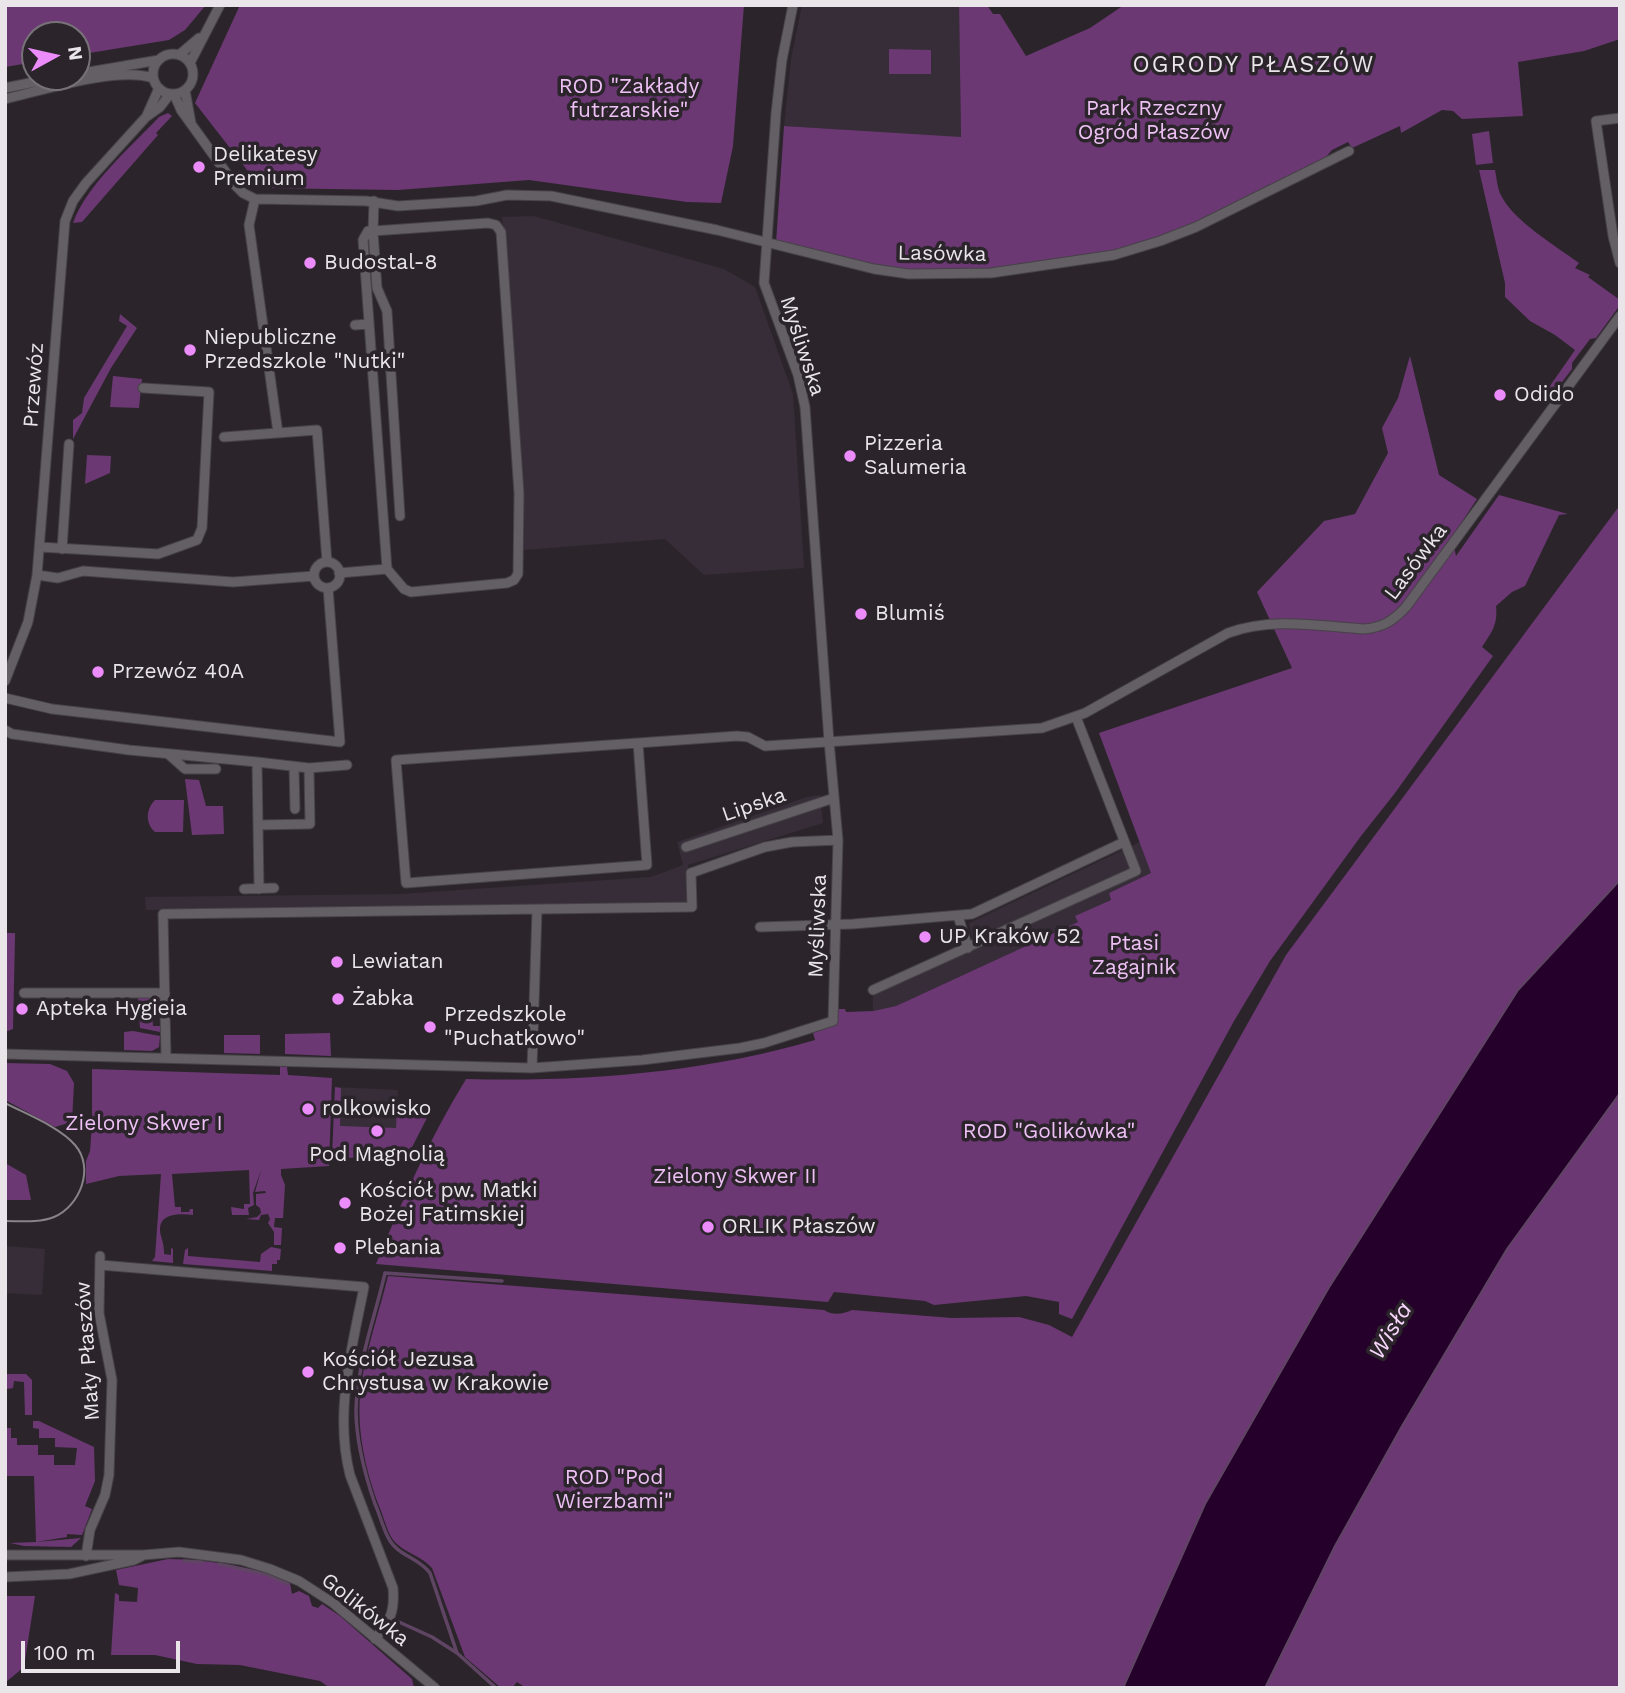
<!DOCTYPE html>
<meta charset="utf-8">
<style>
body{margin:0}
#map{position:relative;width:1625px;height:1693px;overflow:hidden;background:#2b252b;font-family:"Work Sans",sans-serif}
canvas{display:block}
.frame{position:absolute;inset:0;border:7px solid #e9e5e9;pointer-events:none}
.north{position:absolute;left:21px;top:21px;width:70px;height:70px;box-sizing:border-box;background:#2b252b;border:2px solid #777277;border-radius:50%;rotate:82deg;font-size:19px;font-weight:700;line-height:28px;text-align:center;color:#e9e5e9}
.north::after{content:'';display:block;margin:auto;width:24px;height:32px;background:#ec8cfb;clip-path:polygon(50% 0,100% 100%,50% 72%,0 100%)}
.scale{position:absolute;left:21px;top:1641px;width:159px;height:32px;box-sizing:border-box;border:4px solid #e9e5e9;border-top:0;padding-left:9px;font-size:21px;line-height:24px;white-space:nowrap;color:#e9e5e9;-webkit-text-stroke:5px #2b252b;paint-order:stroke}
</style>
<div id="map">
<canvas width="1625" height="1693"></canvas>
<div class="frame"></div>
<div class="north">N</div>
<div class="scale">100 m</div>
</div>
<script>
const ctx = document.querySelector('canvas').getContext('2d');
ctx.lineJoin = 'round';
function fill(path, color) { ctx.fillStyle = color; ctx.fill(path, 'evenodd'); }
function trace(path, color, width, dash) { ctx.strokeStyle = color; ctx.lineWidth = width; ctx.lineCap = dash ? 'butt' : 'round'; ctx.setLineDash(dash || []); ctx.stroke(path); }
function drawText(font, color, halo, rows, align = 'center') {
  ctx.font = font + ' "Work Sans",sans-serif'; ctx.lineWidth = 7; ctx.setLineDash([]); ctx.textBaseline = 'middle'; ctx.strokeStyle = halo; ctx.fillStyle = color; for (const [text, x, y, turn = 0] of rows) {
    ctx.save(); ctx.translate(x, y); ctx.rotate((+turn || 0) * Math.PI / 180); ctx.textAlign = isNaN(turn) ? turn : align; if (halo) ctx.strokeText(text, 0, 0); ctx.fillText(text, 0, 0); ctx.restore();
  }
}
fill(new Path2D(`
 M802,5H959L961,138L784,126L791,59Z
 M534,216L724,269L755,287L793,394L804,568L704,575L665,539L524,550L502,217Z
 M820,795L823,823L688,865V903L146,910L145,897L400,894L651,877L683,865L677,842L807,797Z
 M1140,842L1152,873L1109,893L1111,900L1076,916L1078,922L896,1006L873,1011V994L974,949L969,923Z
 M335,1087L398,1090L397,1107L432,1108L407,1157L332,1158Z
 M5,1246L45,1249L42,1295L5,1293Z`), '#362d38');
fill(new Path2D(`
 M5,5H206L185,30L169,40L77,55V35H35V62L5,67Z
 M240,5H744L733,146L721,203L687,202L529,180L398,190L261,188L195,103Z
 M959,5H987L993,14H1000L1026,56L1090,28L1124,5H1620V39L1584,51L1518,62L1523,116L1462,119L1453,111L1442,110L1401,133L1400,126L1352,148L1348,142L1332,150L1323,160L1196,226L1114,254L945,274L875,268L776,243L784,126L961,137Z
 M889,49L931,50V74H889Z
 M168,113L172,116L156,133L158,135L82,222L73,223C87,184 131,147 159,117Z
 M1489,131L1493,163L1476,165L1472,134Z
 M1479,170H1495C1497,179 1497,189 1502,197C1514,221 1556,246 1579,263L1575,268L1590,275L1588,277L1620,300V305L1596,338L1590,339L1572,363V369L1553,394L1545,393L1575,350L1555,335L1530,321L1505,297V283Z
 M120,314L137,328L111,368L73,439V420L82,413L84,398L127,326L119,321Z
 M1410,356L1439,475L1477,499L1452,537L1456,556L1499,495L1568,514L1559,515L1525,586L1512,592L1496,606C1498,624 1492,632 1482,647L1493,656L1395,793L1361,836L1270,961L1234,1021L1072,1319L1059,1314V1302L1026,1296L934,1305L925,1301L834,1292L828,1302L376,1264C402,1200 430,1138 466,1079C583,1082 703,1073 815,1040L813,1033L837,1024L838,1009H845L846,1012L873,1011L896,1006L1078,922L1075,916L1111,900L1109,893L1151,873L1099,733L1292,668L1257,592L1324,521L1355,514L1388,453L1382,428L1398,398Z
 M113,376L142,379L139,408L110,407Z
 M87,455L111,456L110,473L85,484Z
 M1620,505V880L1518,990L1328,1289L1205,1504L1123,1688H526L517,1682L512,1688H501L465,1657L432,1568C421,1556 408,1554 397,1544C388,1537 384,1517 379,1506C366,1472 357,1432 360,1396C363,1359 379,1313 388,1276L824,1310C833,1316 843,1314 852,1310L952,1318L1019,1317L1049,1325L1072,1337L1286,955Z
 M185,779L199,780L206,806H223L224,834L192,835Z
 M155,800H184L183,832H155C145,823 146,809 155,800Z
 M5,933H15V937L13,1029L5,1032Z
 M153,997L158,1003L152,1004L153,1026H160V1032L140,1028L138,998Z
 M133,1031L160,1036L159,1047L152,1051L124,1050V1032Z
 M330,1033L331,1056L285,1054V1034Z
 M224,1035H260V1054L224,1053Z
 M5,1063L50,1064L67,1071L74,1083L72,1122L55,1127L5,1100Z
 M280,1066L287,1067L288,1075L332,1078L329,1166L281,1169V1175L285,1185L283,1218H275L274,1227L282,1228L281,1245H274V1232L268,1223L270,1219L268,1214L261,1215L259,1220L246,1219L257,1217L261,1213L260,1208L256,1205V1194L266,1193L265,1191L255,1192L261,1170L253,1193L254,1205L248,1208L249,1215H232L231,1207L244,1209V1204H250L249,1170L172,1174L175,1207H181V1212H189L190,1209H193V1215C178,1213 155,1213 161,1236C163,1243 164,1246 164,1254L171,1255V1248L173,1249V1263L152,1261L155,1257L161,1174L119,1176L86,1184V1161L90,1151L92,1124V1069L280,1075Z
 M335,1087L341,1088L340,1126L396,1128L397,1107L432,1108L407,1157L332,1158Z
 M1620,1093V1688H1265L1335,1546L1402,1426L1507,1249Z
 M5,1163L26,1175L31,1200H5Z
 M271,1247L281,1249L280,1260H277V1264H272V1271L183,1264L185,1250L188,1248V1256L260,1262L261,1254Z
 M5,1374H26L32,1380V1415H25L24,1382L14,1381L13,1388L7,1389L6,1428H11V1438H17V1445H38V1455H54V1465H75L77,1448L55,1447V1438H39V1429L33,1428V1421H39L94,1447L95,1481L85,1506L92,1509L82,1535L67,1534V1537L36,1542L81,1538L71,1547L24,1546L10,1543L36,1542L34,1476H5Z
 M168,1559C211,1560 250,1566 290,1583L292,1594L299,1591L309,1596L312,1606L318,1608L322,1604L340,1616L412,1679L414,1688H330L320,1681L240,1665L197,1664L155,1655H111L115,1593L119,1595V1601L137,1602L138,1588L119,1585L116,1570Z
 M5,1596H35L24,1667L6,1682L5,1685Z`), '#6b3873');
const water = new Path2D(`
 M1620,880V1093L1507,1249L1402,1426L1335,1546L1265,1688H1123L1205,1504L1328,1289L1518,990Z`);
fill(water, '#24002a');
trace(water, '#5f4563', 2);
trace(new Path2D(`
 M184,1561L202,1562
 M219,1564L265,1574L288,1584
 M335,1591L379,1613
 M399,1622L432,1637L457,1653L496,1688
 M457,1653L430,1573C419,1558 397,1555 389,1539C383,1529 380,1515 375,1504C365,1475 356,1441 356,1410C357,1364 375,1317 385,1273L502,1281`), '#5f4563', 3.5);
const minor = new Path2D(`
 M153 74a20 20 0 1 1 40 0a20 20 0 1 1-40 0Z
 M179,55L199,38
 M190,63L220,5
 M77,74L159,60
 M5,88L59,77
 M185,90L191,123
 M174,94L181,110L235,185L243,193L255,199L366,201L398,206L476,201L507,195L551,196L717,230L874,269L909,274L991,273L1114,255L1160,241L1196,227L1349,151
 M5,99C43,90 118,66 153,78
 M147,115L159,88
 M1620,118L1596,121L1613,236L1620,263
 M255,199L249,225L278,433
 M374,201L373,231H368L363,240L387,569L404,589L411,592L507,583L514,580L518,574L519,493L501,232L496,225L488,223L373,231L377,288L387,311L400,516
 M355,325L369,324
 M224,437L317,430L327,562
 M40,547L158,554L197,540L202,528L209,392L143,388
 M62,549L69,444
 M314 575a13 13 0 1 1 26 0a13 13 0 1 1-26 0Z
 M339,573L387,569
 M37,575L58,578L83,571L233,582L314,576
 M5,681L28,622L37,575L65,221L73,201L86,183L146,117L160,107L170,94
 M5,698L52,709L340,742L328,588
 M5,730L12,734L129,750L257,762L259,889
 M638,743L647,865L406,883L396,760L737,736L748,737L765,746L1042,728L1085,713L1228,633C1272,617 1318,626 1363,629C1382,628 1393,621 1406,607L1620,316
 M168,754L185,769H216
 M257,762L309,768L347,765
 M294,767L295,809
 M258,825L310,824L309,768
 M686,847L834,798
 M244,889L274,888
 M958,916L968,948
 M760,927L853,924L972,914L1124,842
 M873,990L1136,871L1076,717
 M24,993H165
 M5,1054L532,1068L642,1060L740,1048L764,1043L833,1021L838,840L829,741L805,407L798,375L764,283L776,113L782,60L793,5
 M166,1057L163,914L692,907L691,873L765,847L792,842L838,840
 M532,1068L537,910
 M100,1265L364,1287C352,1348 334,1413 350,1475L393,1588C395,1613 390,1620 375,1639
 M5,1555H143L179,1552L241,1560L270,1569L299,1581L333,1603L435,1688
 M86,1556L90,1530L105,1495L109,1475L112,1380L99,1313L100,1256
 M5,1577L69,1574L134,1560L142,1556`);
trace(minor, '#464247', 11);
trace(minor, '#645e65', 9);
trace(new Path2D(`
 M5,1103C26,1114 60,1127 75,1145C95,1168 80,1206 54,1217C39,1223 21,1221 5,1221`), '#888388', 2);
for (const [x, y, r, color] of [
 [199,167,7,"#ec8cfb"],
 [310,263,7,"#ec8cfb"],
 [190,350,7,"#ec8cfb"],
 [1500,395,7,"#ec8cfb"],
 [850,456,7,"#ec8cfb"],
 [861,614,7,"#ec8cfb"],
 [98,672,7,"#ec8cfb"],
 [925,937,7,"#ec8cfb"],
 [337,962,7,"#ec8cfb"],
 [338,999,7,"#ec8cfb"],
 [22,1009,7,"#ec8cfb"],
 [430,1027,7,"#ec8cfb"],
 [308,1109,7,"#ec8cfb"],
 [377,1131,7,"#ec8cfb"],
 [345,1203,7,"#ec8cfb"],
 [708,1227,7,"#ec8cfb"],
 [340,1248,7,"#ec8cfb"],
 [308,1372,7,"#ec8cfb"]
]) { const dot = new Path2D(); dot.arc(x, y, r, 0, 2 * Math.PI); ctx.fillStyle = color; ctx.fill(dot); trace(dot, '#2b252b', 2.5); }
drawText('21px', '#eec0f5', '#2b252b', [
 ["ROD \"Zakłady",629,87],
 ["futrzarskie\"",629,111],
 ["Park Rzeczny",1154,109],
 ["Ogród Płaszów",1154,133],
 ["Ptasi",1134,944],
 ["Zagajnik",1134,968],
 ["Zielony Skwer I",144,1124],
 ["ROD \"Golikówka\"",1049,1132],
 ["Zielony Skwer II",735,1177],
 ["ROD \"Pod",614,1478],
 ["Wierzbami\"",614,1502]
]);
drawText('21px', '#e9e5e9', '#2b252b', [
 ["Delikatesy",213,155],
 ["Premium",213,179],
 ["Budostal-8",324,263],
 ["Niepubliczne",204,338],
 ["Przedszkole \"Nutki\"",204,362],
 ["Odido",1514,395],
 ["Pizzeria",864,444],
 ["Salumeria",864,468],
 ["Blumiś",875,614],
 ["Przewóz 40A",112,672],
 ["UP Kraków 52",939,937],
 ["Lewiatan",351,962],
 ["Żabka",352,999],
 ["Apteka Hygieia",36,1009],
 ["Przedszkole",444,1015],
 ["\"Puchatkowo\"",444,1039],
 ["rolkowisko",322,1109],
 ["Pod Magnolią",377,1155,"center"],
 ["Kościół pw. Matki",359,1191],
 ["Bożej Fatimskiej",359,1215],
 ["ORLIK Płaszów",722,1227],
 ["Plebania",354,1248],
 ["Kościół Jezusa",322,1360],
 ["Chrystusa w Krakowie",322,1384]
], 'left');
drawText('21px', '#e9e5e9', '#2b252b', [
 ["Lasówka",942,254,1],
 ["Myśliwska",802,346,72],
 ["Przewóz",34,385,-86],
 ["Lasówka",1416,562,-53],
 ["Lipska",754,805,-19],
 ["Myśliwska",818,926,-88],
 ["Mały Płaszów",88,1351,-94],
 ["Golikówka",365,1610,38]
]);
ctx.letterSpacing = '2px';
drawText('23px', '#e9e5e9', '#2b252b', [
 ["OGRODY PŁASZÓW",1254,65]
]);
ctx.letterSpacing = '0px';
drawText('italic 23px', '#f7d7fb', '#2b252b', [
 ["Wisła",1391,1331,-59]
]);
</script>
